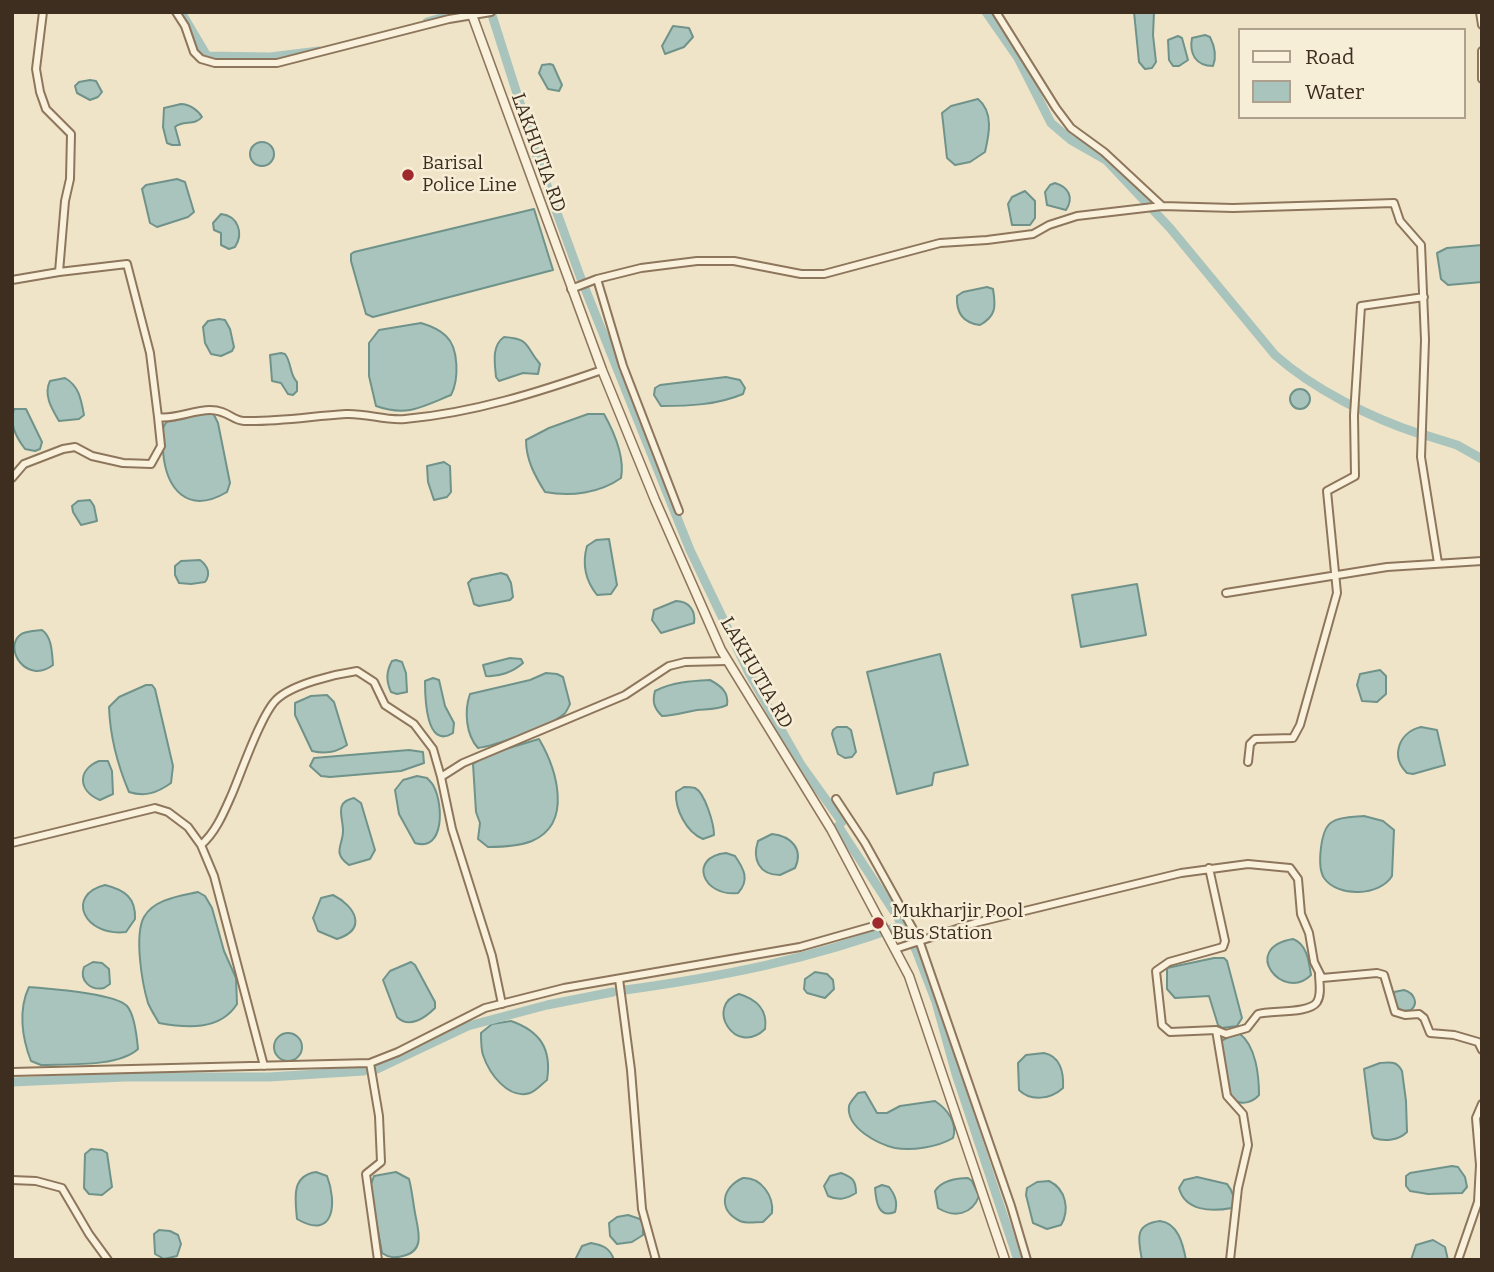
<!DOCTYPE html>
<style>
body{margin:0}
#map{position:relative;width:1494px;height:1272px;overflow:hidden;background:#f0e4c8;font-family:Bitter,serif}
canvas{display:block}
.frame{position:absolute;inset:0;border:14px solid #3d2e20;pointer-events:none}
.legend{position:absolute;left:1238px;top:28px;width:228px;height:91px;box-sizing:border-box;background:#f7eed8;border:2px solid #ada18e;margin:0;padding:9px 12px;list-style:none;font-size:21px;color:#3d2e20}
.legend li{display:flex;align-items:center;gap:14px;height:35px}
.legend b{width:35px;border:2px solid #ada18e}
</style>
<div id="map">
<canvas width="1494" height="1272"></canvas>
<div class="frame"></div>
<ul class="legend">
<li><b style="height:9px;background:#faf1dc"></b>Road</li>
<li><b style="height:19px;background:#a9c4bc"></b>Water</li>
</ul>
</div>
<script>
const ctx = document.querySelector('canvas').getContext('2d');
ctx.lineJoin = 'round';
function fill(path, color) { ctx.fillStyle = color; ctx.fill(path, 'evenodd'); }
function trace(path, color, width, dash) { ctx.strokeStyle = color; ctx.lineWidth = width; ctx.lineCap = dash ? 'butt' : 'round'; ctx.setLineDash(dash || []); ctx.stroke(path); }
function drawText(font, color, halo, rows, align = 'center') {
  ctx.font = font + ' Bitter,serif'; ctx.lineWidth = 5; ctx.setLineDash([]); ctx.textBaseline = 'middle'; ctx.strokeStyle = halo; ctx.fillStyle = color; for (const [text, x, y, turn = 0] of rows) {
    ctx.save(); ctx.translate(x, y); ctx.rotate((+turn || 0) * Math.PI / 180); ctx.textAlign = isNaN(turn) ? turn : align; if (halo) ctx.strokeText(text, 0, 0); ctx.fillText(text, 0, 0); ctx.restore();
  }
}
const water = new Path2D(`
 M1134,12H1154L1153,35L1156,62L1152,68L1145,69L1139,62Z
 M673,26L689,28L693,37L684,47L665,54L662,46Z
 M1205,35L1210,37C1215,47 1217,56 1213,66C1196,66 1189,54 1192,38Z
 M1178,36L1182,38L1188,60L1179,66H1173L1169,60L1168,40Z
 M550,64L553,65L562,85L559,91L548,89L539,73L542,65Z
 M90,80L96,81L102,92L98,97L90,100L77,93L75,86L79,82Z
 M978,99C994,112 989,135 985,152L970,162L955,165L947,158L942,113L951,106Z
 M181,104C189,104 198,110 202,117C195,126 183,120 175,127L180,145H172L167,143L163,127L164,108Z
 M250 154a12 12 0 1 1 24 0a12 12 0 1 1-24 0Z
 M177,179L185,182L194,212L188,217L157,227L150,223L142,189L146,185Z
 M1055,183C1069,187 1074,198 1066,210L1047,205L1045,192L1050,185Z
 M1025,191L1035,201V218L1030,225H1012L1008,204L1012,197Z
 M534,209L553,270L373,317L366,314L351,261V254L354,252Z
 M221,214C238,216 244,233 235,247L229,249L221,245V233L214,230L213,223Z
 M1482,245V282L1448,285L1441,279L1437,253L1447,248Z
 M987,287L993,289C996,307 996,316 980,325C963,323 956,313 957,296L963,292Z
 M219,319L225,320L230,329L234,347L232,351L221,356L211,354L205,343L203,327L208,321Z
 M421,323C431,326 439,329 446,336C459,348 459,380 451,395C422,407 407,417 376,406L369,376V343L379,330Z
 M504,337C531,339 524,345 540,364L538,374L523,373L499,381L496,377C495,364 491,346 504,337Z
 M281,353L285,354C292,363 289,374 297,382V391L293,395L288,394L281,383L272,381L270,355Z
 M726,377L740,380L745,388L743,394C717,405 689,406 661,406L654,395L655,388L660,385Z
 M65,378C79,386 81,399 84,415L79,419L59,421C52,409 43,395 50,381Z
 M1290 399a10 10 0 1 1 20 0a10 10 0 1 1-20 0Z
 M14,409H26L42,442L40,449L35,451L25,449C16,437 9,424 14,409Z
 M207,412L213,413L218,423L230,483L227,492C188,515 166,490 163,451C163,443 160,431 165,424C173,414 196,412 207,412Z
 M588,414H604C614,432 625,457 621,478C600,493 571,497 545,492C535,476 526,460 526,440L549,428Z
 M444,462L450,466L451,492L447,497L434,500L428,482L427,466Z
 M90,500L94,506L97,521L81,525L73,512L72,506L78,501Z
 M609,539L617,585L611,594L597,595C585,580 582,564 587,546L596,540Z
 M200,560C208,566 211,574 205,582L191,584L179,583L175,575V566L181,561Z
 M501,573L507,575L511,583L513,597L510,600L479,606L474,604L468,583L472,579Z
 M1137,584L1146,635L1081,647L1072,595Z
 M676,601C689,601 696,611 694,623L661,633L652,620L654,610Z
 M42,630C52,637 52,653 53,665C27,685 3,649 20,635C25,631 35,631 42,630Z
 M940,654L968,765L934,773L932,785L897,794L867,672Z
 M510,658L521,659L523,663C513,672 499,677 486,676L483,665Z
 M396,660L402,662L406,673L407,692L397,694L391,692C386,681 386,672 392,661Z
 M1380,670L1386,676V694L1377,702L1362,701L1357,685L1360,674Z
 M546,673L557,674L563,677L570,704C569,706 566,713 564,714C553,725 494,746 478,748C466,735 464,711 470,694L530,680Z
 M433,678L439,680L445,706L454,723L453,733C426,750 425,698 425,681Z
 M710,680C721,686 729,692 727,705C717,710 708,709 697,710C685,712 674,716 662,716C654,708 652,702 655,691C672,682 691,681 710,680Z
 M146,685H152L155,689L173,766L171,783C157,793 145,797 129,792C118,766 110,735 109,707L119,697Z
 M327,695L334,702L347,745C337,752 324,754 312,751L295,715V703L311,696Z
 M837,727H847L851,730L856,752L852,757L845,758L838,754L832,734L833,730Z
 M1421,727L1437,730L1445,765L1413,774L1407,773C1390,756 1399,732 1421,727Z
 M539,739C556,768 574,823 532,841C519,846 502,847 488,847L478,839L480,823L476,812L473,764L489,754Z
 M409,750L423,752L424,763L401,771L330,777L321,776L310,766L314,758Z
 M99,761H108L112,771L113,794L100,800C78,791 77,770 99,761Z
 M417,776L427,778C430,781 433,784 434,787C443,804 445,852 415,843L399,814L395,790L403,780Z
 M684,787C688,787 691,787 695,788C705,793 714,824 714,835L703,839C686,832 675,809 676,792Z
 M354,798L361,803L375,850L370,859L349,865C331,852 344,845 343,829C342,814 335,802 354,798Z
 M1364,816L1383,821L1394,830L1392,876C1380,896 1338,898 1324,878C1317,867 1320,829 1332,822C1341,816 1355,817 1364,816Z
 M772,834C791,836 804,849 795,868L780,875C759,875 752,859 758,841Z
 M726,853L735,856C744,869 750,880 738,893C702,897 688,857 726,853Z
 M105,885C125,890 136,898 135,919L126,932C84,937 65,895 105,885Z
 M198,892L205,896L212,908L224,951L236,978L237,1004C220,1031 186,1028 159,1023C155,1016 151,1010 148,1003C142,983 134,935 144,917C154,899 180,896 198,892Z
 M333,895C355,906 368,929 337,939L318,931L313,918L321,898Z
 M1293,939C1307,944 1309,962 1311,975C1283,1003 1239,948 1293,939Z
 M1214,958H1224L1227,961L1242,1018L1237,1026L1222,1028L1218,1025L1209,996L1175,998L1167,989V968Z
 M93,962L102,963L109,969L110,984L104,988C91,991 79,981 84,967Z
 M411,962L415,965L435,1002V1008C425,1018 409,1029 397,1017L383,980L390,971Z
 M815,972L827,974L833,980L834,989L825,998L807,993L804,989L805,979Z
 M29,987C49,989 114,993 127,1006C135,1015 137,1038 138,1049C119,1067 67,1064 41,1065L31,1061C22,1038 18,1010 29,987Z
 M1404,990C1414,993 1419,1003 1411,1010L1403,1011L1395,1006L1394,992Z
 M739,994C756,999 768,1010 765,1029C735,1058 704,1005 739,994Z
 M511,1021C540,1031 552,1049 547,1080C542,1084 536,1091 530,1093C508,1100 489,1073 483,1055C481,1049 481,1041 481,1033L492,1024Z
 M274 1047a14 14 0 1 1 28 0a14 14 0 1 1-28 0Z
 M1234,1034H1240C1256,1046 1259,1076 1259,1095C1253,1102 1243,1105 1235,1101L1229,1092L1221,1041Z
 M1044,1053C1060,1056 1064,1072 1063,1088C1051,1099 1031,1102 1019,1090L1018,1063L1026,1055Z
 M1380,1063C1391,1062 1397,1061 1402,1071L1406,1101L1407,1132C1399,1140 1385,1142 1374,1138L1372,1134L1364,1069Z
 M865,1092L877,1113H887L900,1106L935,1101C947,1109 958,1123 953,1138C938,1147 912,1151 895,1148C878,1144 846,1128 849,1106C850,1102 855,1097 858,1093Z
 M91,1149L102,1150L107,1153L112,1187L102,1195L89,1194L84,1188L85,1154Z
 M1452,1166L1458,1167L1465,1177L1467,1187L1462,1193L1428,1194L1410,1191L1406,1186V1176L1410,1173Z
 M316,1172L327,1176C337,1202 335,1241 297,1219C295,1198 291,1176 316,1172Z
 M396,1172L409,1179C412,1190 413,1202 415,1213C418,1230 426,1251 403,1256C395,1258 389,1258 382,1253L370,1187L374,1176Z
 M841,1173C852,1177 856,1180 856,1193C846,1199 839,1201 828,1196L824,1186L830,1176Z
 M1197,1177L1227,1184C1232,1190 1237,1201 1232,1208C1211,1212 1185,1211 1179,1188L1184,1180Z
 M743,1178C761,1177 774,1196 772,1213L763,1222C755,1222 747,1224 740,1221C717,1210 722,1187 743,1178Z
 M968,1178L972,1181L979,1196C972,1215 954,1218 938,1208L935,1191C941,1181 956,1178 968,1178Z
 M1049,1181C1066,1189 1070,1210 1061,1225L1047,1229L1033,1223L1026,1195L1027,1188L1037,1182Z
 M882,1185L889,1187C895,1195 898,1202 895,1212C878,1219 876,1201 875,1188Z
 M628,1215L640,1219L643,1224V1235L632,1242L617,1244L610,1236L609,1223L617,1217Z
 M1160,1221C1178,1223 1183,1244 1186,1260H1142C1138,1239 1134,1224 1160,1221Z
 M159,1230L170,1231L178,1235L181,1244L177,1256L164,1259L155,1254L154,1234Z
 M1433,1240L1445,1247L1448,1260H1411L1416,1245Z
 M591,1243C603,1245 610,1248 614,1260H575L582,1246Z`);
fill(water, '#a9c4bc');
trace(water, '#6f938a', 2);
trace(new Path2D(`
 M181,12L207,56L270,57L319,51
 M491,12L541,169L580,276L690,550L749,673L801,765L842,822
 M986,12L1018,58L1051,123L1071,140L1106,160L1170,228L1275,355C1313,389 1371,418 1420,434
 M427,22L462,12
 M1425,435L1457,445L1482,459
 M838,826L897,916L916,950L936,1002L956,1074L1018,1260
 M625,990C720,977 812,959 902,925
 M375,1070L468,1026L547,1005L613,992
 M12,1082L125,1077H269L364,1071`), '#a9c4bc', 9);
const minor = new Path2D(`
 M176,12L185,26L194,52L201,59L215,63H277L449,19L491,12
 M996,12L1056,108L1071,128L1104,152L1162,206
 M1480,12L1482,25
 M1482,51V79
 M59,272L127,264L150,353L158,417C173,420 193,410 210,410C228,410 233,421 244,421C279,422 312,416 346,414C366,413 386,421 405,419C473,413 539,392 602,370
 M597,279L623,366L679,511
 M12,280L59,272L65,201L70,179L71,134L46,109L40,92L36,69L43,12
 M571,289L597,279L641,268L697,261H734L801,274H824L940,243L987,240L1033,234L1049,225L1077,216L1162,206L1233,208L1394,203L1400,221L1421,245L1425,340L1421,457L1438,563
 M12,478L24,464L63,449L75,447L92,456L123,463L151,464L161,446L158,417
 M1226,593L1387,567L1482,561
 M1248,762L1250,744L1255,739L1293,738L1300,725L1337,593L1327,491L1355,476L1354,415L1361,306L1424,297
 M441,777L463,763L625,695L669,666L685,662L727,661
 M836,799L865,843L919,940L1011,1206L1027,1260
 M12,843L155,808L168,812L188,827L201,845L214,876L264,1066
 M201,845C216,832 224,812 232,794C241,773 261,715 276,700C292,684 336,674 357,671L374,682L385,705L414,724L433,749L441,777L452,829L492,956L502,1004
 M1209,868L1225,941L1223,947L1169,962L1156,971L1162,1025L1170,1032L1216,1030L1227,1096L1243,1114L1248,1145L1238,1188L1230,1260
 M895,949L975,923L1181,873L1248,864L1290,868L1298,879L1301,914L1309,933L1314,962L1322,978L1377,973L1384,975L1395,1012L1405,1015L1419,1014L1424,1018L1430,1033L1454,1035L1478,1042L1482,1050
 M619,979L631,1070L642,1209L656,1260
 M1216,1030L1226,1034L1247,1028L1258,1014C1271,1010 1309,1014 1317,1002C1322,994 1319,982 1319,974
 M370,1063L379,1116L381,1162L366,1174L378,1260
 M12,1072L370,1063L398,1052L485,1008L564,988L800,947L881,924
 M12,1180L36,1181L62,1188L89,1234L108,1260
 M1458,1260L1478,1202L1480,1165L1476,1118L1482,1104`);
const tertiary = new Path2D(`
 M471,12L602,370L655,500L721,650L831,829L909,976L1005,1260`);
trace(minor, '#8d765c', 10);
trace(tertiary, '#8d765c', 11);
trace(minor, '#faf1dc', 6);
trace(tertiary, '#faf1dc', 8);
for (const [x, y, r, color] of [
 [408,175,7,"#9e2a2b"],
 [878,923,7,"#9e2a2b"]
]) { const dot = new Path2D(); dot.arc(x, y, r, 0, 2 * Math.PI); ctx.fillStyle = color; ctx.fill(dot); trace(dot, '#f7eed8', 2.5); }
drawText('19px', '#3d2e20', '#f7eed8', [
 ["LAKHUTIA RD",538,153,70],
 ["LAKHUTIA RD",756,673,60]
]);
drawText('19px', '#3d2e20', '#f7eed8', [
 ["Barisal",422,164],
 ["Police Line",422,186],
 ["Mukharjir Pool",892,912],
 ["Bus Station",892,934]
], 'left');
</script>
